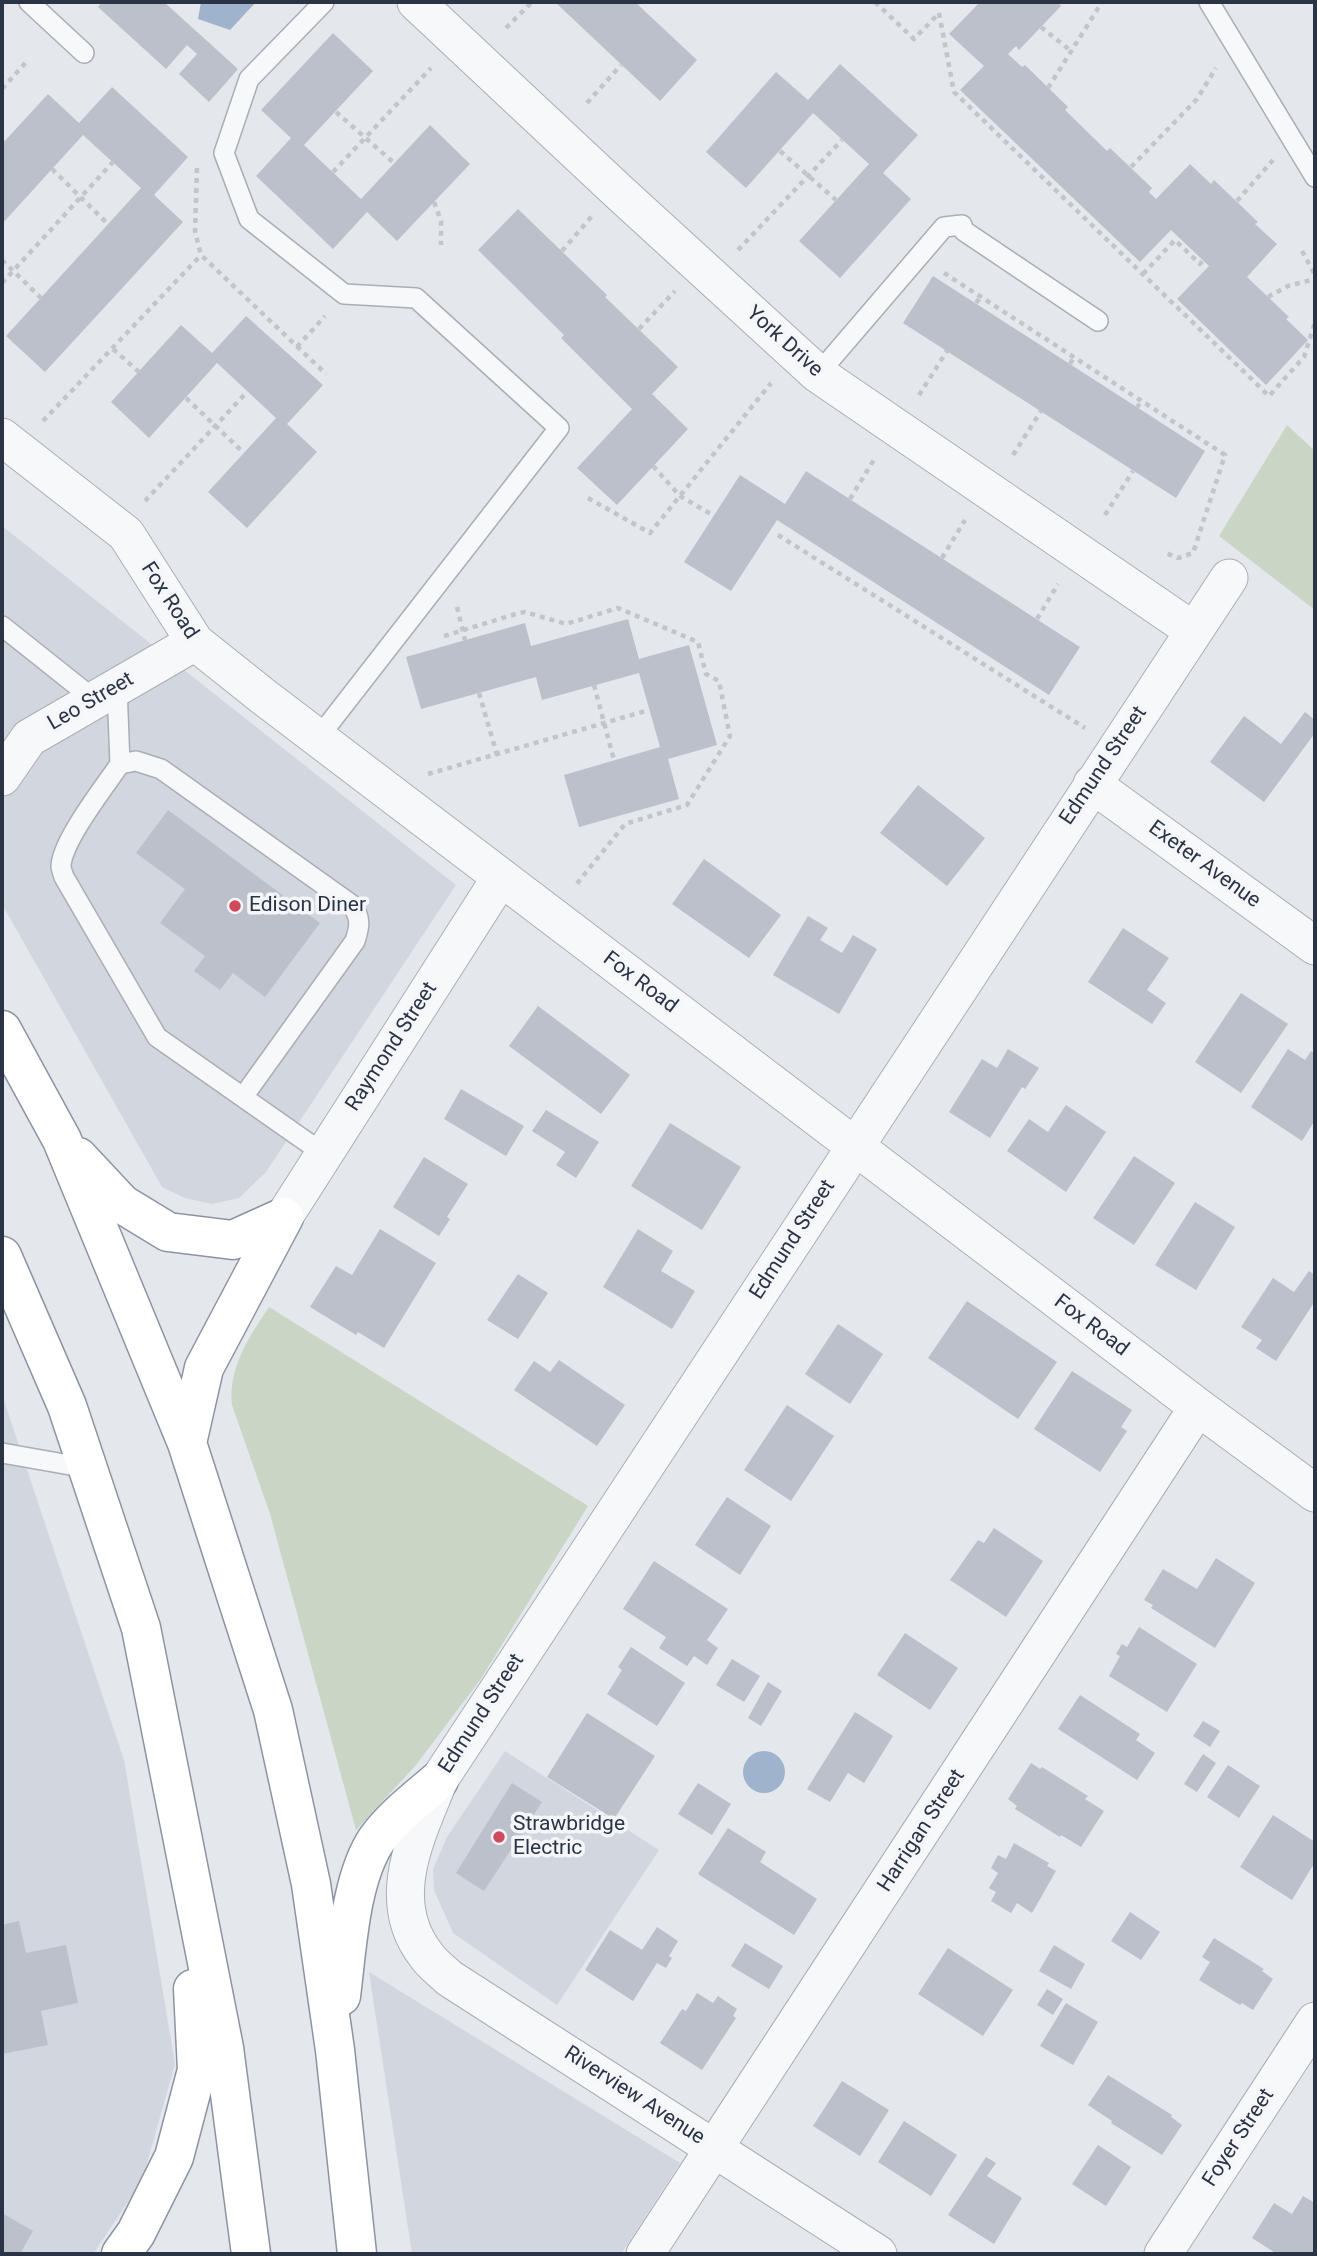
<!DOCTYPE html>
<style>
body{margin:0}
#map{position:relative;width:1317px;height:2256px;overflow:hidden;background:#e4e7ec;font-family:Roboto,sans-serif}
canvas{display:block}
.frame{position:absolute;inset:0;border:4px solid #2b3445;pointer-events:none}
</style>
<div id="map">
<canvas width="1317" height="2256"></canvas>
<div class="frame"></div>
</div>
<script>
const ctx = document.querySelector('canvas').getContext('2d');
ctx.lineJoin = 'round';
function fill(path, color) { ctx.fillStyle = color; ctx.fill(path, 'evenodd'); }
function trace(path, color, width, dash) { ctx.strokeStyle = color; ctx.lineWidth = width; ctx.lineCap = dash ? 'butt' : 'round'; ctx.setLineDash(dash || []); ctx.stroke(path); }
function drawText(font, color, halo, rows, align = 'center') {
  ctx.font = font + ' Roboto,sans-serif'; ctx.lineWidth = 7; ctx.setLineDash([]); ctx.textBaseline = 'middle'; ctx.strokeStyle = halo; ctx.fillStyle = color; for (const [text, x, y, turn = 0] of rows) {
    ctx.save(); ctx.translate(x, y); ctx.rotate((+turn || 0) * Math.PI / 180); ctx.textAlign = isNaN(turn) ? turn : align; if (halo) ctx.strokeText(text, 0, 0); ctx.fillText(text, 0, 0); ctx.restore();
  }
}
fill(new Path2D(`
 M2,526L456,885L266,1172L239,1198L212,1204L185,1198L162,1187L2,904Z
 M2,1395L124,1760L175,2064L142,2181L93,2254H2Z
 M505,1751L659,1850L557,2005L453,1933L434,1890L433,1869L447,1837Z
 M369,1972L680,2163L621,2254H412Z`), '#d2d6de');
fill(new Path2D(`
 M1287,425L1315,451V610L1219,536Z
 M269,1307L588,1506L480,1680L416,1765L356,1830L270,1514L232,1405C228,1368 249,1337 269,1307Z`), '#c9d6c5');
fill(new Path2D(`
 M201,2H256L230,30L198,19Z
 M743 1772a21 21 0 1 1 42 0a21 21 0 1 1-42 0Z`), '#9fb4cc');
fill(new Path2D(`
 M102,2H164L238,69L209,102L179,74L197,54L187,45L166,69L98,7Z
 M555,2H635L697,60L660,101Z
 M980,2H1058L1061,6L1019,50L1016,46L1008,54L1022,67L1025,65L1068,107L1065,110L1107,151L1110,148L1152,188L1149,192L1156,199L1190,164L1211,184L1214,180L1258,222L1255,224L1277,244L1247,277L1289,317L1286,319L1308,340L1266,385L1177,299L1209,266L1171,230L1140,262L960,90L984,66L949,34Z
 M333,33L373,71L304,145L361,199L430,125L470,164L397,241L367,212L333,249L256,176L291,138L261,110Z
 M840,64L918,135L883,173L911,199L840,278L799,241L869,164L813,113L746,188L706,152L776,72L808,100Z
 M112,87L188,157L154,195L183,222L45,372L6,336L141,188L83,135L2,224V144L48,94L79,123Z
 M518,209L607,295L605,297L678,367L652,394L688,429L617,505L577,468L632,409L561,338L564,335L478,250Z
 M933,276L1205,451L1176,498L903,323Z
 M246,316L323,385L287,424L317,452L247,528L208,492L276,418L217,363L149,438L111,402L181,325L212,353Z
 M806,471L1080,647L1049,695L777,520L731,591L684,562L740,475L785,504Z
 M628,619L639,659L689,645L717,745L668,759L679,799L579,827L564,775L660,747L639,673L542,700L536,677L421,709L406,657L525,623L531,646Z
 M1305,712L1315,720V733L1264,802L1210,762L1244,716L1281,744Z
 M918,785L985,838L947,886L880,833Z
 M168,810L320,923L265,997L233,973L220,990L194,971L205,956L160,923L185,889L136,853Z
 M704,859L781,915L749,958L672,904Z
 M808,916L828,928L820,940L842,953L853,935L877,949L839,1014L773,975Z
 M1123,928L1169,958L1147,990L1166,1003L1152,1024L1088,982Z
 M1241,993L1288,1024L1241,1093L1195,1062Z
 M538,1006L630,1075L601,1114L509,1046Z
 M1008,1049L1039,1068L1025,1089L1022,1087L990,1138L949,1112L982,1059L997,1068Z
 M1288,1049L1305,1060L1311,1051L1315,1054V1120L1302,1141L1251,1107Z
 M461,1089L524,1126L506,1156L444,1119Z
 M1066,1105L1106,1132L1066,1192L1007,1151L1029,1119L1048,1132Z
 M546,1110L599,1142L576,1178L556,1165L565,1152L532,1131Z
 M670,1123L741,1167L702,1230L631,1186Z
 M1134,1156L1175,1183L1134,1245L1093,1218Z
 M424,1157L468,1184L447,1217L450,1219L439,1236L393,1207Z
 M1195,1202L1235,1227L1196,1290L1155,1265Z
 M380,1229L436,1263L384,1348L358,1332L356,1335L310,1307L336,1266L352,1275Z
 M638,1229L673,1251L661,1271L695,1291L672,1329L603,1287Z
 M1309,1271L1315,1275V1301L1276,1361L1256,1348L1262,1340L1241,1327L1273,1278L1294,1292Z
 M518,1274L548,1293L518,1339L487,1320Z
 M967,1301L1057,1362L1018,1419L928,1358Z
 M838,1324L883,1354L850,1404L805,1374Z
 M559,1360L625,1405L597,1446L514,1390L534,1361L550,1372Z
 M1072,1371L1132,1410L1121,1427L1127,1431L1100,1472L1034,1429Z
 M787,1405L834,1436L791,1501L744,1470Z
 M727,1497L771,1526L740,1575L695,1545Z
 M994,1528L1043,1561L1006,1617L950,1580L978,1540L984,1543Z
 M1216,1558L1255,1583L1215,1648L1151,1608L1153,1605L1144,1600L1163,1569L1197,1589Z
 M654,1561L728,1609L707,1640L718,1648L707,1665L694,1656L687,1666L659,1648L666,1637L623,1609Z
 M1139,1627L1197,1664L1167,1712L1109,1676L1120,1656L1116,1654L1122,1644L1127,1647Z
 M905,1633L958,1668L930,1710L877,1675Z
 M631,1647L685,1683L657,1726L607,1694L622,1670L618,1667Z
 M732,1659L760,1676L744,1702L716,1685Z
 M768,1682L782,1691L761,1726L748,1718Z
 M1080,1695L1140,1734L1136,1740L1155,1753L1137,1780L1058,1729Z
 M855,1712L893,1736L864,1783L848,1773L830,1802L807,1789Z
 M587,1713L655,1756L614,1819L547,1777Z
 M1203,1721L1220,1731L1210,1747L1193,1736Z
 M1203,1754L1216,1763L1197,1792L1184,1784Z
 M1031,1763L1040,1769L1042,1767L1088,1796L1085,1799L1104,1811L1081,1847L1061,1835L1060,1837L1015,1809L1017,1806L1008,1799Z
 M1228,1765L1260,1786L1239,1818L1207,1797Z
 M512,1783L542,1802L484,1891L456,1873Z
 M698,1783L731,1804L712,1835L678,1814Z
 M1273,1815L1315,1842V1862L1292,1900L1240,1867Z
 M728,1828L766,1852L760,1862L817,1899L794,1935L698,1874Z
 M1014,1843L1049,1863L1047,1866L1056,1871L1032,1913L1017,1903L1011,1913L991,1901L996,1892L989,1888L998,1873L991,1868L998,1855L1006,1859Z
 M1130,1912L1160,1932L1141,1960L1111,1941Z
 M19,1921L26,1953L66,1945L78,2003L41,2011L48,2045L2,2054V1925Z
 M657,1927L678,1941L669,1956L672,1958L666,1968L657,1963L633,2001L585,1970L610,1930L642,1950Z
 M1214,1938L1264,1969L1262,1971L1273,1979L1253,2010L1242,2003L1240,2005L1199,1980L1210,1962L1202,1957Z
 M745,1943L783,1966L769,1989L731,1966Z
 M1054,1945L1085,1964L1071,1989L1039,1971Z
 M948,1948L1013,1990L983,2036L918,1994Z
 M1047,1989L1063,1999L1053,2015L1037,2005Z
 M697,1993L713,2003L718,1996L737,2009L733,2016L736,2018L702,2070L660,2043L682,2009L686,2011Z
 M1066,2003L1098,2022L1073,2065L1040,2046Z
 M1108,2075L1172,2115L1171,2117L1182,2125L1162,2155L1111,2123L1112,2121L1088,2105Z
 M842,2081L889,2110L860,2156L813,2126Z
 M904,2121L957,2155L931,2196L878,2162Z
 M1098,2145L1131,2167L1106,2206L1072,2184Z
 M986,2157L996,2163L987,2176L1022,2198L994,2244L948,2215Z
 M1303,2196L1315,2203V2254H1277L1252,2238L1274,2203L1292,2214Z
 M2,2213L33,2231L20,2254H2Z`), '#bbc0ca');
const lane = new Path2D(`
 M29,2L84,53
 M1209,2L1315,177
 M818,374L944,227L962,225L964,231L1098,321
 M2,626L95,700
 M117,687L120,764
 M318,738L559,428L416,298L344,294L249,219L224,153L249,79L324,2
 M243,1097L355,941C360,926 361,918 352,905L161,769L136,761L120,764C105,786 62,841 61,866C61,869 63,874 64,877L157,1037L324,1154
 M2,1453L87,1468`);
const street = new Path2D(`
 M416,2L620,193L818,374L1194,631
 M2,437L126,534L195,642L264,697L1198,1407L1315,1493
 M2,777L29,738L195,642
 M1092,784L1315,946
 M284,1217L501,877
 M645,2254L1198,1407
 M878,2254L449,1978C442,1971 432,1964 426,1955C383,1900 417,1835 439,1780L1229,578
 M1163,2254L1315,2021`);
const highway = new Path2D(`
 M2,1030L62,1140L187,1443L273,1710L311,1884L335,2050L357,2254
 M78,1157L122,1204L168,1232L233,1240L284,1217
 M2,1256L67,1406L141,1628L224,2048L251,2254
 M187,1443L204,1368L284,1217
 M341,1996C347,1949 350,1879 377,1839C394,1816 418,1798 439,1780
 M121,2254L136,2233L174,2157L197,2070L193,1989`);
trace(lane, '#a9aeb7', 22);
trace(street, '#a9aeb7', 39);
trace(highway, '#8b94a3', 41);
trace(new Path2D(`
 M875,2L914,39L939,13
 M939,13L954,92L1269,396L1304,357L1315,322
 M1041,27L1071,51
 M506,28L532,2
 M1048,88L1102,2
 M2,89L28,60
 M587,103L621,65
 M336,112L394,163
 M780,151L836,200
 M1131,167L1197,99L1216,68
 M197,168L195,231L201,255L326,374
 M52,169L108,224
 M333,172L431,68
 M1237,201L1273,160
 M434,202L441,221V245
 M738,250L842,140
 M562,251L592,216
 M1302,251L1315,275
 M2,260L41,298
 M944,273L1225,455L1193,553L1178,558L1166,553
 M1143,274L1175,240L1200,264L1203,260
 M2,283L113,162
 M1268,297L1288,286L1315,279
 M976,303L981,297
 M639,329L675,291
 M297,347L325,316
 M113,349L139,372
 M1070,364L1074,357
 M919,395L947,351
 M186,398L244,453
 M1137,408L1141,401
 M43,421L201,255
 M1013,455L1041,411
 M653,466L680,496L714,516
 M588,498L650,533L771,383
 M850,499L875,458
 M145,501L247,392
 M1105,515L1133,471
 M778,535L1085,728
 M942,558L965,520
 M457,607L465,640
 M1037,619L1058,584
 M444,636L519,613L525,612L566,624L618,608L698,642L706,674L719,681L730,736L687,805L625,824L575,886
 M594,685L614,760
 M479,693L497,755
 M428,774L649,710`), '#c2c5cb', 4.5, [5, 5]);
trace(lane, '#f7f8fa', 19);
trace(street, '#f7f8fa', 37);
trace(highway, '#fff', 38);
for (const [x, y, r, color] of [
 [235,906,7,"#d1495b"],
 [499,1837,7,"#d1495b"]
]) { const dot = new Path2D(); dot.arc(x, y, r, 0, 2 * Math.PI); ctx.fillStyle = color; ctx.fill(dot); trace(dot, '#f4f6f9', 2.5); }
drawText('21px', '#2b3445', '#f4f6f9', [
 ["York Drive",784,342,42],
 ["Fox Road",169,601,57],
 ["Leo Street",91,702,-30],
 ["Edmund Street",1104,766,-56],
 ["Exeter Avenue",1204,865,36],
 ["Fox Road",640,983,37],
 ["Raymond Street",392,1047,-57],
 ["Edmund Street",793,1240,-57],
 ["Fox Road",1091,1326,37],
 ["Edmund Street",482,1714,-57],
 ["Harrigan Street",922,1831,-57],
 ["Riverview Avenue",634,2096,33],
 ["Foyer Street",1239,2138,-57]
]);
drawText('21px', '#2b3445', '#f4f6f9', [
 ["Edison Diner",249,906],
 ["Strawbridge",513,1825],
 ["Electric",513,1849]
], 'left');
</script>
